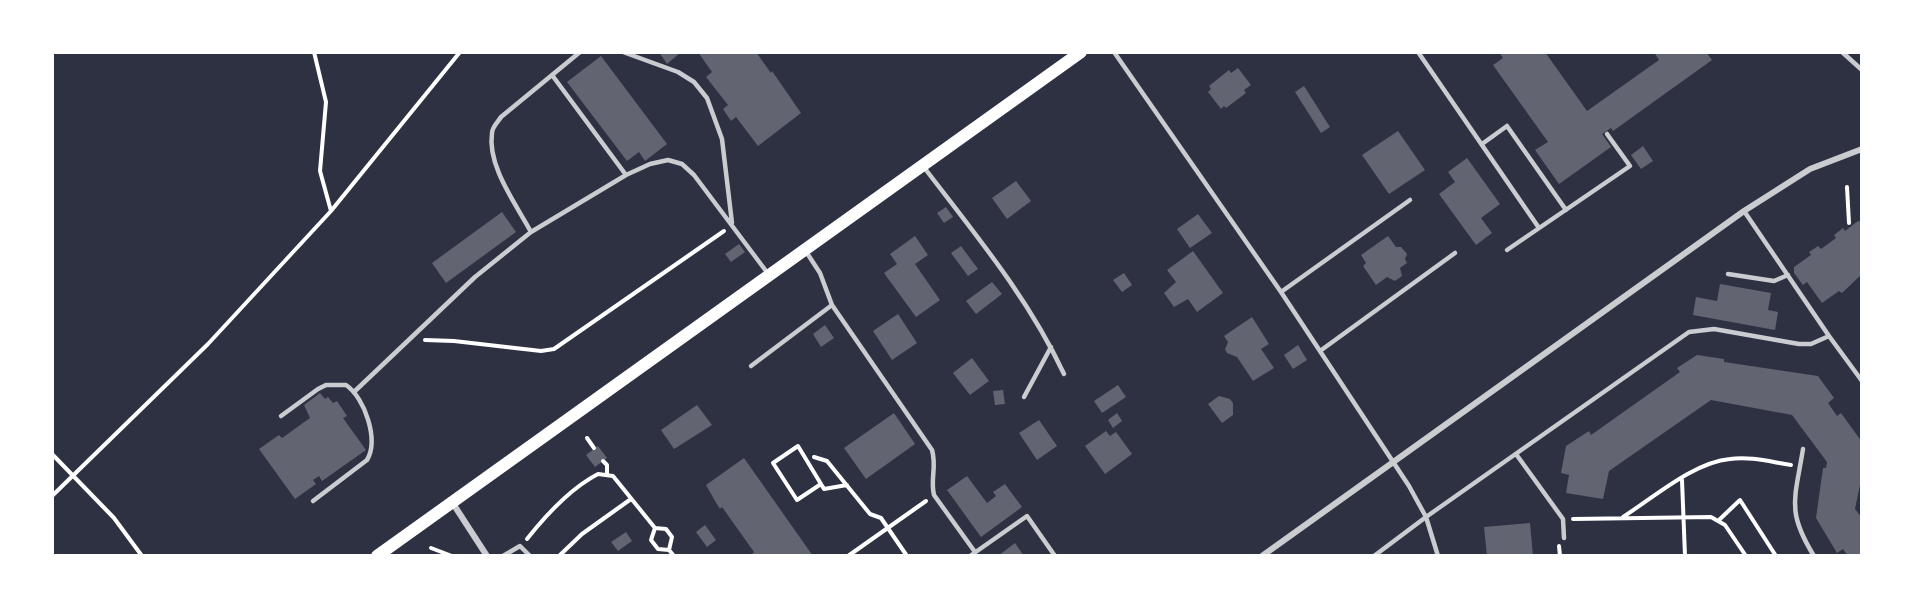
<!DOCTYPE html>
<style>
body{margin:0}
#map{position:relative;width:1914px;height:608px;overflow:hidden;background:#2d3142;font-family:Barlow,sans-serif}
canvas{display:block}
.frame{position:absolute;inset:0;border:54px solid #fff;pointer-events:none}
</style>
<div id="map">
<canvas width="1914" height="608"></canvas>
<div class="frame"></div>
</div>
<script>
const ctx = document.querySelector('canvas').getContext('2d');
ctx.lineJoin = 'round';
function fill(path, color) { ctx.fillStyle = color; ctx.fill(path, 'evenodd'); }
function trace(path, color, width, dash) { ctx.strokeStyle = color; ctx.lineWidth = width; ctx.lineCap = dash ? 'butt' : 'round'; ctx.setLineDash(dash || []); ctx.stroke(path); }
fill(new Path2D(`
 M659,52H681L667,64Z
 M698,52H756L771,73L772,71L801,113L758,146L736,117L731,121L723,109L728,105L706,77L712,72Z
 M1499,52H1545L1587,111L1659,60L1654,52H1706L1712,60L1613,131L1611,128L1602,134L1611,147L1559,184L1535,150L1548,142L1493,65L1503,58Z
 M601,56L667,144L645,161L639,152L627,161L567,82Z
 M1238,68L1251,85L1244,90L1246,93L1226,108L1224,106L1221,109L1208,92L1211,89L1209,86L1229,70L1231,73Z
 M1304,86L1330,127L1321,133L1295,92Z
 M1398,131L1425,170L1389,194L1362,155Z
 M1643,146L1653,161L1641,169L1631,155Z
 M1467,158L1500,204L1481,218L1492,233L1476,245L1439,194L1455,182L1448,172Z
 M1016,181L1031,201L1007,219L992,198Z
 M946,207L953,217L944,223L937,213Z
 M502,212L516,232L446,283L432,263Z
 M1198,214L1212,233L1190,248L1177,229Z
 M1858,221L1862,222V274L1842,293L1839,291L1822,303L1807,282L1803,285L1794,273V267L1811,255L1809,252L1818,246L1821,249L1836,238L1834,235L1843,228L1845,231Z
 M915,236L928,255L915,264L940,300L916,317L884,273L897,264L890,254Z
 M1388,236L1396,247H1401L1407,254L1405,259L1407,263L1400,268L1402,276L1395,281L1387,277L1376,285L1363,266L1366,263L1361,255Z
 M739,244L745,252L731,262L725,254Z
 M961,246L978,269L968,276L951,253Z
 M1193,251L1223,293L1197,312L1188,299L1174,307L1164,293L1176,282L1167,270Z
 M1124,273L1132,285L1122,292L1113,280Z
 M992,282L1002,294L976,314L966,301Z
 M1720,284L1771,293L1768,310L1778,312L1775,330L1693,315L1696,297L1717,301Z
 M898,314L917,343L892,360L873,331Z
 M1252,317L1269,344L1261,349L1274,368L1253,381L1237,357L1227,353L1225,349L1228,342L1224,336Z
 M825,325L834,338L821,347L813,334Z
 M1298,345L1307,360L1293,369L1284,355Z
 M1697,355L1724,359V362L1818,376L1834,398L1828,403L1837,416L1841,413L1862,442V475L1855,509L1862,518V556H1848L1843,549L1837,553L1816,518L1823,468H1826L1827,462L1792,415L1711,400L1609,471L1603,499L1566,493L1569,475L1561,473L1566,446L1589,431L1591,435L1680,372L1677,368Z
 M972,358L989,381L970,395L953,373Z
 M1118,385L1126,397L1102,413L1094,401Z
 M1003,390L1005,404L995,405L993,391Z
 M320,393L325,399L328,397L333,403L337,401L347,416L343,418L366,450L322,481L319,476L313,480L316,484L295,499L259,449L279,435L282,438L310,418L304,405Z
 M1219,396L1230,399L1233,403V415L1222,423L1208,404Z
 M697,405L712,425L674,449L661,430Z
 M894,413L915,444L866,479L844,448Z
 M1117,413L1122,421L1113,428L1108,420Z
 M1039,420L1057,446L1037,460L1019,433Z
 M1106,431L1110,436L1116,432L1132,454L1105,474L1085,446Z
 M598,446L607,458L595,467L586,455Z
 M744,458L813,556H750L754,552L722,507L720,509L715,501L706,485Z
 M967,476L987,503L996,496L993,492L1005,484L1022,507L981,537L947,490Z
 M1530,523L1533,556H1487L1484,527Z
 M705,525L716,540L707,547L696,532Z
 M626,532L632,541L618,551L611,542Z
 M1015,543L1024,556H998Z`), '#626471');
trace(new Path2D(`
 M314,52L326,102L320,171L331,211
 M1847,187L1849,223
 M425,340L454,341L541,351L554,349L724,231
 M587,438L594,448
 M52,454L114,518L142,556
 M814,457L827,461L870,514L881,518L907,556
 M603,461L607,465V474
 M1682,480L1685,556
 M821,484L797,500L773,463L798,446L824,489L847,485
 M52,496L208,344L331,211L460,52
 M1623,517C1653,498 1694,462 1730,459C1750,456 1771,462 1791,465
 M1573,519L1711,517L1725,525L1746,556
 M1719,520L1740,500L1776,556
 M527,539C546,515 571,488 598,474L613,476L655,528
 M1559,546L1560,556
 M431,548L452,556
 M669,550L672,537L666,529L655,528L651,540L658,549L669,550L674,556
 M559,556L582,534L631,499
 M848,556L926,501`), '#fff', 4);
trace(new Path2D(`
 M623,52L678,72L694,82L707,98L722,139L732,223
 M1114,52L1281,292L1409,486L1426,517L1374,556
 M1418,52L1539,228
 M1842,52L1862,70
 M552,75L626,175
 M1482,144L1507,126L1566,210
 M923,166C974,233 1028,297 1064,374
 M1744,211L1829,336
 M531,232C516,204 487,166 492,133C492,127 498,122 501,117L580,52
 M805,250L820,273L832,305L932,450C937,467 930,479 934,495L975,552
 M1507,250L1630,166L1607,134
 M1728,274L1774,281L1788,275
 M1281,292L1410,200
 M1320,351L1455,253
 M751,366L832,305
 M355,391L475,277L531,232L626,175L650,164L668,160L682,164L694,175L769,275
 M1024,397L1051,347
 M281,416L318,389L326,385H346C365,398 379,440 367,460L313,501
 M1803,449C1795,499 1786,511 1814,556
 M1516,454L1563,519L1564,538
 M503,556L520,546L530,556
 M970,556L1027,516L1055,556
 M1438,556L1426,517L1689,332L1714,329L1799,344H1811L1829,336L1862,381`), '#caccd0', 4.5);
trace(new Path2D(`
 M452,502L487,556
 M1262,556L1744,211L1810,169L1862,149`), '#caccd0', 6);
trace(new Path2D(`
 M377,556L1081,52`), '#fff', 12);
</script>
